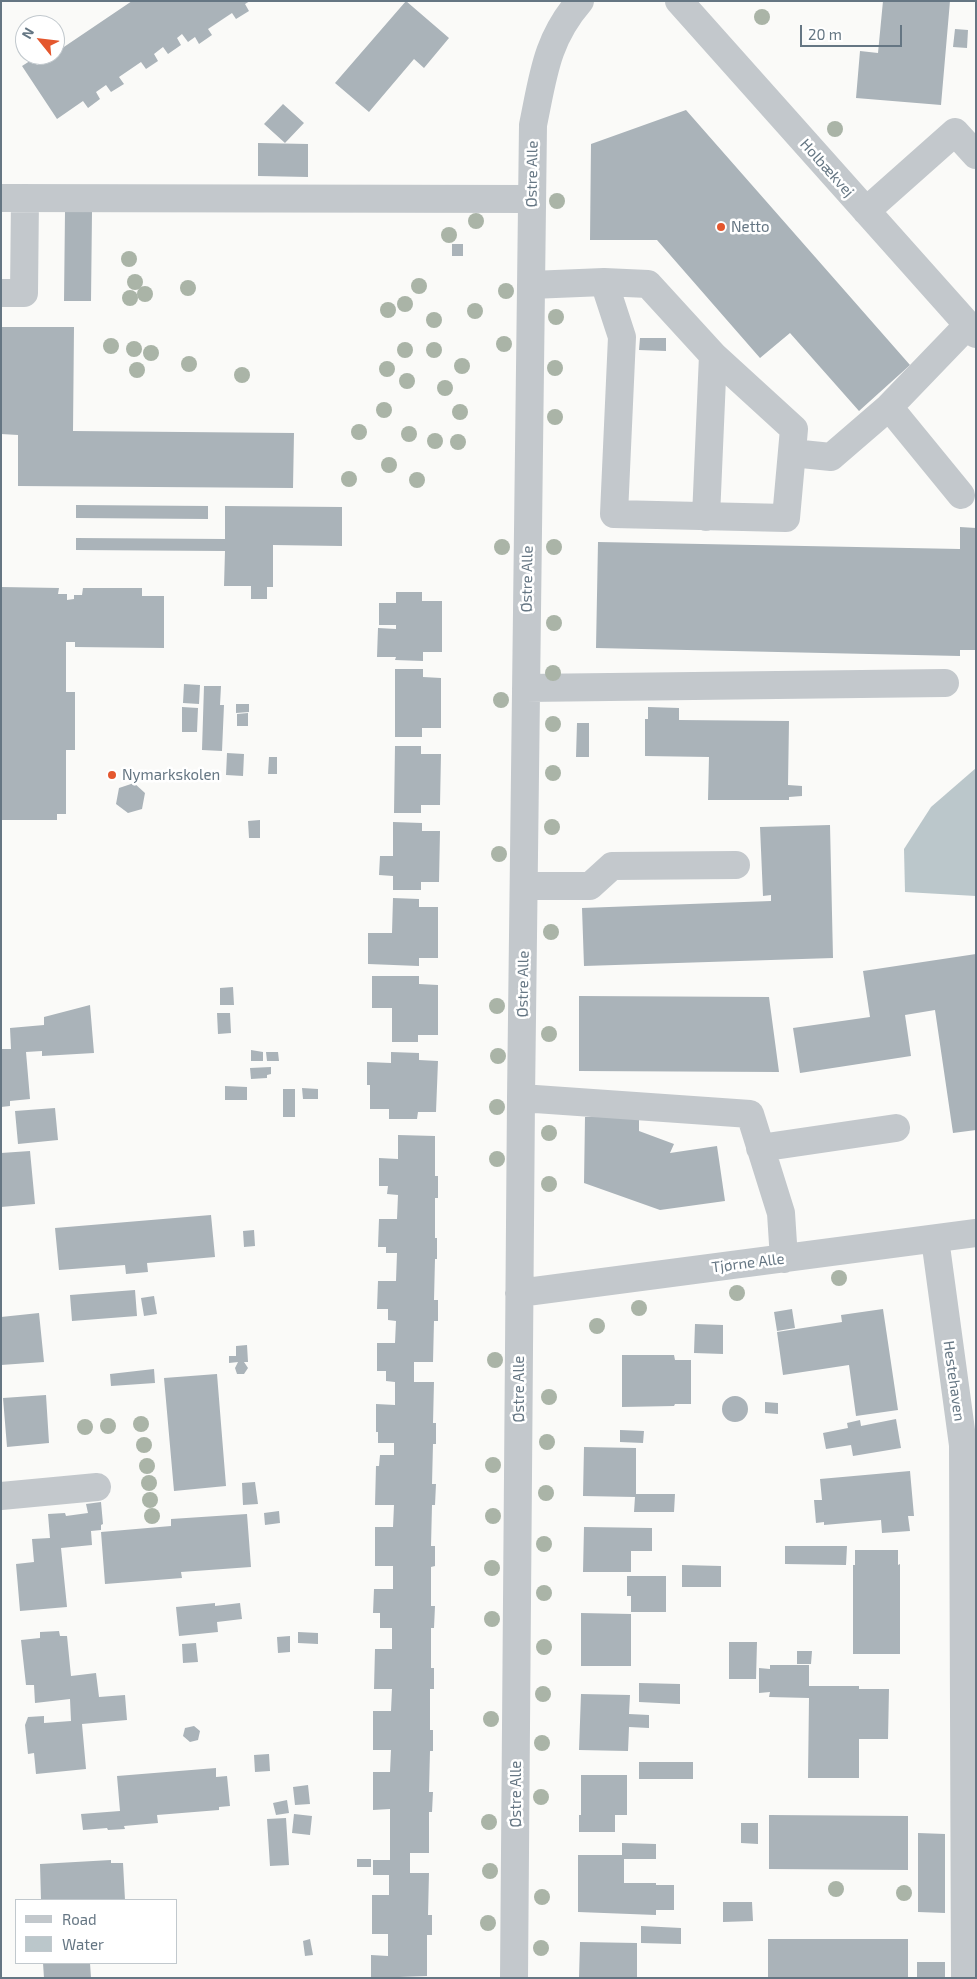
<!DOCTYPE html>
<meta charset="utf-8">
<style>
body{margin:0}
#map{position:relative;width:977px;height:1979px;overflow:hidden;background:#fafaf8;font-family:"Exo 2",sans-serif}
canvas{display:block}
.frame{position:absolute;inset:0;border:2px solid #657683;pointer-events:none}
.legend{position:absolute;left:15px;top:1899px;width:162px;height:65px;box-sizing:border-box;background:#fff;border:1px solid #c1c8cd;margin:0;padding:6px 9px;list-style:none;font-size:15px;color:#657683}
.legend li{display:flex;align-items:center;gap:10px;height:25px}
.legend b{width:25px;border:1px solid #c1c8cd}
.north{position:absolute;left:15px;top:15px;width:50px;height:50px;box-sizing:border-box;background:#fff;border:1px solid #c1c8cd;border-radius:50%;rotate:299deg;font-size:14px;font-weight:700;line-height:20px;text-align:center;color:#657683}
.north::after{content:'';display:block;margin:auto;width:18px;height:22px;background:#e4572e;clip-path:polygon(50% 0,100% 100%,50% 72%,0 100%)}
.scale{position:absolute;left:800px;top:25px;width:102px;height:22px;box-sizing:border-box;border:2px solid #657683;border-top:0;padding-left:6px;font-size:15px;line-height:18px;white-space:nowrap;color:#657683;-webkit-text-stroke:4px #fff;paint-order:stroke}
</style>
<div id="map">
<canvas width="977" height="1979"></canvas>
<div class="frame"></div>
<ul class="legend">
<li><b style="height:6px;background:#c3c8cc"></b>Road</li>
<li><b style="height:14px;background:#bbc7cb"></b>Water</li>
</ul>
<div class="north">N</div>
<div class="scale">20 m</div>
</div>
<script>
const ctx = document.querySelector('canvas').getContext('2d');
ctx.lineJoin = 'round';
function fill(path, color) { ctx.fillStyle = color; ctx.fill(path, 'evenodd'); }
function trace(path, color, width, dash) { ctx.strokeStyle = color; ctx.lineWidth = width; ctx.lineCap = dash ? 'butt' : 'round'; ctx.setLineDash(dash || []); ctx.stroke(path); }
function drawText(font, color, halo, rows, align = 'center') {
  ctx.font = font + ' "Exo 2",sans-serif'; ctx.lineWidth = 5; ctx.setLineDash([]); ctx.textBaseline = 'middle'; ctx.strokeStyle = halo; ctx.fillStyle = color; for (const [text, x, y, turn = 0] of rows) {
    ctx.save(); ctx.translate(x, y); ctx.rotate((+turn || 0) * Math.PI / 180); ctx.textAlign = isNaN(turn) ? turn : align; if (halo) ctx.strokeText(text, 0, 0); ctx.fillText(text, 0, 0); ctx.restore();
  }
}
fill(new Path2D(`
 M976,768V896L905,892L904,849L931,807Z`), '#bbc7cb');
fill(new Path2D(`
 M132,1H250L245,4L249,11L236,19L232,13L208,29L212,35L199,44L195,37L188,42L182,34L177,38L181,45L168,54L163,47L154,54L158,61L146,69L141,62L119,77L124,84L111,92L106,85L96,92L100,99L88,108L83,101L57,119L22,66L33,59L37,65L52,55H55V53Z
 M406,1L449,38L424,68L414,59L369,112L335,83Z
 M883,1H950L941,105L856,98L860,51L878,53Z
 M955,29L968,30L967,48L953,47Z
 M283,104L304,123L285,143L264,124Z
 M686,110L910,365L859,411L790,333L760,358L657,240H590L591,144Z
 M258,143L308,144V177L258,176Z
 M65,212H92L91,301H64Z
 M452,244H463V256H452Z
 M1,327H74L73,431L294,433L293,488L18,486V435L1,434Z
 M640,338H666V351L639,350Z
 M76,505L208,506V519L76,518Z
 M225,506L342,507V546L273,545V587H267V599H251V586H224L225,551L76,550V538L225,539Z
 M960,527L976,528V650H960V656L596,648L598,542L960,549Z
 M1,587L59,588L58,594H67V600L74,599V595H82L83,588H142V596H164V648L75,647V642H66V692H75V750H66V814H57V820H1Z
 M396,592H422V601H442V652H423V661L395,660L396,657H377L378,628L396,629V625H379V603H396Z
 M395,669H423V677L441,678V728H422V737H395Z
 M184,684L200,685L199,704L183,703Z
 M204,686H221L220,705H224L222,751L202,750Z
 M236,704H249V712L236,713Z
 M182,707L198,708L197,732H182Z
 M648,707L679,708V720L789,721L788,785L802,786V796L789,797V800H708L709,757L645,756V719H648Z
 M248,713V726H237V714Z
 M577,723H589V757H576Z
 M395,746H421V754H441L440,805H421V813H394Z
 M227,753L244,754L243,776L226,775Z
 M269,757H277V774H268Z
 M134,783L145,793L142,809L128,813L116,804L119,788Z
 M260,820V838H249L248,821Z
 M393,822L422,823V831H440L439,882H421V890H393V876L379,875L380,856H393Z
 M830,825L833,958L584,966L582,908L771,901V895L763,896L760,827Z
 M393,898L419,899V907H438V958H419V966L368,964V933H392Z
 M976,954V1130L953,1133L935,1010L905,1015L911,1056L800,1073L793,1028L870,1017L863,971Z
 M372,976H419V984L438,985V1035H418V1042H392V1008H372Z
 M233,987L234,1005H220V988Z
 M579,996L769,997L779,1072L579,1071Z
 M90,1005L94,1053L42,1056V1051L26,1052L30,1099L10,1101V1106L1,1107V1049H11L10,1028L44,1025V1017Z
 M217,1013H230L231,1033L218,1034Z
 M251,1050L263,1052V1061H251Z
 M266,1052H278L279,1061H267Z
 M391,1052L419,1053V1060L438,1061L436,1112H418L417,1119H389V1109H370V1085H367V1062L391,1063Z
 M271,1067V1074L267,1075V1078L251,1079L250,1068Z
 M225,1086L247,1087V1100H225Z
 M302,1088L318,1089V1099H303Z
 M283,1089H295V1117H283Z
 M55,1108L58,1140L18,1144L15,1111Z
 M585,1117H639V1131L674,1144L670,1153L717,1146L725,1201L660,1210L584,1183Z
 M398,1135L435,1136V1176H438V1198H435V1238H437V1259H435L434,1300H438V1321H434L433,1362H414V1382H434L433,1423H436V1444H433L432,1484H436L435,1505H432L431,1546H435V1566L431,1567V1606H435L434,1628H431V1668H434V1689H430V1730H433V1751H430L429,1792H433L432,1812H429V1853H410V1873H429L428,1915H432V1935H427V1976L371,1978V1955L388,1956V1934H372V1895H389V1875H373V1860H390V1809L373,1810V1772H390L391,1750H373V1711H391L392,1689H374L375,1649H392V1628H380V1613H373L374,1589H393V1566H375V1527H393L394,1505H375L376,1466H379L380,1455H394V1443H378V1432H376V1404L395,1405V1382L386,1381V1371H377V1343H395L396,1321L388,1320V1309H377L378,1281H396L397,1253H386V1247H378L379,1219H397L398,1195L387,1194L388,1186H379V1158L398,1159Z
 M30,1151L35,1204L1,1207V1153Z
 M211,1215L215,1257L147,1263L148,1272L126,1274L125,1265L59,1270L55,1228Z
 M254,1230L255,1246L244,1247L243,1231Z
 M135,1290L137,1316L72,1321L70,1295Z
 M154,1296L157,1314L144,1316L141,1298Z
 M792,1309L795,1328L777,1331L774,1312Z
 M883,1309L898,1410L856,1416L849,1365L783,1375L777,1332L842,1322L841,1315Z
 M39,1313L44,1362L1,1365V1317Z
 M695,1324L723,1325V1354L694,1353Z
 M247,1345L248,1362H244L248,1368L244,1374H237L235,1368L238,1362L229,1363V1356H236V1346Z
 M622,1355H674L675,1360H691V1404H675L674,1406L622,1407Z
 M154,1369L155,1383L111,1386L110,1374Z
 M217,1374L226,1486L174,1491L164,1378Z
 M46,1395L49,1443L7,1447L3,1398Z
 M722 1409a13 13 0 1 1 26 0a13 13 0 1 1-26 0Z
 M765,1402L778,1403V1414L765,1413Z
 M896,1419L901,1448L853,1456L851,1445L826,1449L823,1433L848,1428L847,1423L860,1420L861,1426Z
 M620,1430L644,1431L643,1443L620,1442Z
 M584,1447L636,1448V1494H675L674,1512H634L635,1497L583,1496Z
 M910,1471L914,1516H908L910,1531L882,1533L881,1520L824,1525V1522L816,1523L814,1500H822L820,1479Z
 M255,1482L258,1504L243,1505L242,1483Z
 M101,1502L103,1524L101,1525V1530L91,1531L92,1545L61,1548L67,1607L20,1611L16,1564L34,1562L32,1539L50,1538L48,1514L65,1513L66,1516L88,1513L86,1504Z
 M279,1511L280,1523L265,1525L264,1513Z
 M247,1514L251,1567L181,1572L182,1578L105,1584L101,1532L171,1526V1519Z
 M584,1527L652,1528V1551H631V1572H583Z
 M785,1546H847L846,1565L785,1564Z
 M855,1550H898V1565L900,1564V1654H853V1565H855Z
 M682,1565L721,1566V1587H682Z
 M627,1576H666V1612H631V1596H627Z
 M215,1603V1606L240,1603L242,1619L217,1622L218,1632L179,1636L176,1607Z
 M581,1613L631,1614V1666H581Z
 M59,1631L60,1636H67L71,1676L96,1673L99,1697L125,1695L127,1720L82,1724L86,1769L36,1774L34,1753L28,1754L25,1725L28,1717L44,1716V1723L71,1721L70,1699L35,1703L34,1685H26L21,1640L40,1638V1632Z
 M298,1632L318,1633V1644L298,1643Z
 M290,1636V1652L278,1653L277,1637Z
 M729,1642H757L756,1679H729Z
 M196,1643L198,1662L183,1663L182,1644Z
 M797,1651H812L811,1664H797Z
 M770,1665H809V1686H859V1689H889L888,1739H859V1778H808L809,1698L769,1697L770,1692L759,1693V1668L770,1669Z
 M639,1683L680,1684V1704L639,1702Z
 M581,1694L630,1695L629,1714L649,1715V1728L629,1727L628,1751L579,1750Z
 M194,1726L200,1731L198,1740L190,1742L183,1736L185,1728Z
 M269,1754L270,1771L255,1772L254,1755Z
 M639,1762H693V1779H639Z
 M216,1768V1777L227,1776L230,1806L219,1807V1810L157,1815L158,1823L124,1826L125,1829L108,1830L107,1828L83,1830L81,1814L120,1811L117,1776Z
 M581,1775H627V1815H615V1832H579V1815H581Z
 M308,1785L310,1804L295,1805L293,1787Z
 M287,1800L289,1813L276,1815L273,1803Z
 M294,1814L312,1816L310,1835L292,1833Z
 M769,1815L908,1816V1870L769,1869Z
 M286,1818L289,1865L270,1866L267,1819Z
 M741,1823H758V1844L741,1843Z
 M918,1833L945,1834V1913L918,1912Z
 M622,1843L656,1844V1859H624V1883H656V1885H674V1910H656V1915L578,1912V1855H622Z
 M357,1859H371V1867H357Z
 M111,1860V1863H123L125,1900H41L40,1864Z
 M723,1902H752L753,1921L723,1922Z
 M641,1926L681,1928V1944L641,1943Z
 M310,1939L313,1955L305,1956L303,1941Z
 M768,1939H908V1978H768Z
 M580,1942L637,1943V1978H579Z
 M917,1962H945V1978H917Z
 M43,1963H90L91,1978H44Z`), '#aab3b9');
trace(new Path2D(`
 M679,1L976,334
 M1,198L532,199
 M866,211L955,132L976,155
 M604,282L648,284L713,355L706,517
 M531,285L604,282L622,337L614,514L786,518L794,429L713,355
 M1,293H24L25,198
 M792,453L831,457L889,407
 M961,495L889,407L968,325
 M526,688L945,683
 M524,886H590L612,866L736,865
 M521,1098L750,1114L781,1213L784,1259
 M760,1148L896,1128
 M935,1239L963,1445L965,1978
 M519,1293L976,1233
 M1,1496L97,1487
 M514,1978L521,1098L533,125C543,77 546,40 580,1`), '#c3c8cc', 28);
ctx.fillStyle = '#aab4a7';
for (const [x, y] of [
 [762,17],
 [835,129],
 [557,201],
 [476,221],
 [449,235],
 [129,259],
 [135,282],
 [419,286],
 [188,288],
 [506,291],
 [145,294],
 [130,298],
 [405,304],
 [388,310],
 [475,311],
 [556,317],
 [434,320],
 [504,344],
 [111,346],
 [134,349],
 [405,350],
 [434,350],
 [151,353],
 [189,364],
 [462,366],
 [555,368],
 [387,369],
 [137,370],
 [242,375],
 [407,381],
 [445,388],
 [384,410],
 [460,412],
 [555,417],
 [359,432],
 [409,434],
 [435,441],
 [458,442],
 [389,465],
 [349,479],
 [417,480],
 [502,547],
 [554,547],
 [554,623],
 [553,673],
 [501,700],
 [553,724],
 [553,773],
 [552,827],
 [499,854],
 [551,932],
 [497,1006],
 [549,1034],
 [498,1056],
 [497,1107],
 [549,1133],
 [497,1159],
 [549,1184],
 [839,1278],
 [737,1293],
 [639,1308],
 [597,1326],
 [495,1360],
 [549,1397],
 [141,1424],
 [108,1426],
 [85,1427],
 [547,1442],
 [144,1445],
 [493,1465],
 [147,1466],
 [149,1483],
 [546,1493],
 [150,1500],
 [152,1516],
 [493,1516],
 [544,1544],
 [492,1568],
 [544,1593],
 [492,1619],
 [544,1647],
 [543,1694],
 [491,1719],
 [542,1743],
 [541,1797],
 [489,1822],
 [490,1871],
 [836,1889],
 [904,1893],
 [542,1897],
 [488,1923],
 [541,1948]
]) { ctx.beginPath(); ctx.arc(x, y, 8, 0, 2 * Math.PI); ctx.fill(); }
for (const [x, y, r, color] of [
 [721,227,5,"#e4572e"],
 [112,775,5,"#e4572e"]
]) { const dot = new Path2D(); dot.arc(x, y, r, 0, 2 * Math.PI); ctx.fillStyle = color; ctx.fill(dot); trace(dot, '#fff', 2); }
drawText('15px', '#657683', '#fff', [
 ["Holbækvej",827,168,48],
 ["Østre Alle",532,174,-89],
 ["Østre Alle",527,579,-89],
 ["Østre Alle",523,984,-89],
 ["Tjørne Alle",748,1263,-7],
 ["Hestehaven",954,1381,82],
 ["Østre Alle",519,1389,-90],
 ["Østre Alle",516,1794,-90]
]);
drawText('15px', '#657683', '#fff', [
 ["Netto",731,227],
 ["Nymarkskolen",122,775]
], 'left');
</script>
